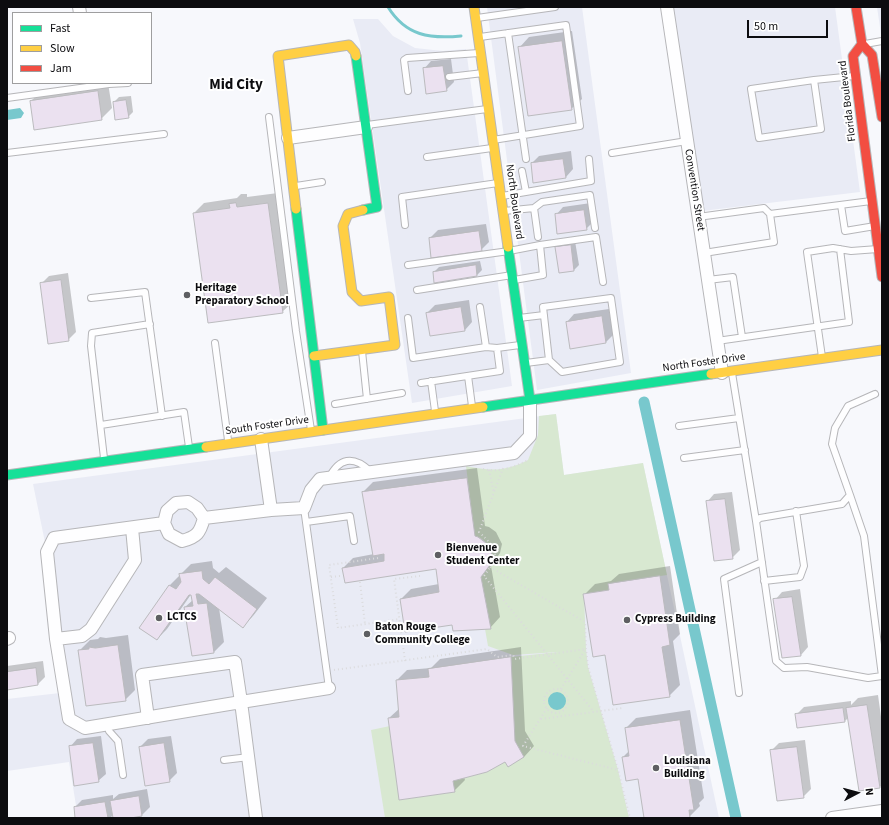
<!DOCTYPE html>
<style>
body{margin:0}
#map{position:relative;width:889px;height:825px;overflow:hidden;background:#f7f8fc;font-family:"Source Sans 3",sans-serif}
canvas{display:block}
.frame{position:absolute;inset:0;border:8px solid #0c0c0f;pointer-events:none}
.legend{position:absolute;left:12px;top:12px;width:140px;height:72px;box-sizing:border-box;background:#fff;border:1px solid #9e9e9f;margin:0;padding:5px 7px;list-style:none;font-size:12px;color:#0c0c0f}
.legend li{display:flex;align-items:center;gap:8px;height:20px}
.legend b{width:20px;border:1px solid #9e9e9f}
.north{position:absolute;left:837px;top:773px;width:40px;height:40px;-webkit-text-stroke:3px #fff;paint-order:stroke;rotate:84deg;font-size:11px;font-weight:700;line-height:16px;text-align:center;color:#0c0c0f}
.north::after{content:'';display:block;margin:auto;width:14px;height:18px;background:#0c0c0f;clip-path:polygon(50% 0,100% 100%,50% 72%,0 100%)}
.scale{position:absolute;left:747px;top:20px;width:81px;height:18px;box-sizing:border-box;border:2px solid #0c0c0f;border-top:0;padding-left:5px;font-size:12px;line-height:14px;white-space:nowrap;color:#0c0c0f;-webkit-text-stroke:3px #fff;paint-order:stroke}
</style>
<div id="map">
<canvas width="889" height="825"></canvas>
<div class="frame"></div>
<ul class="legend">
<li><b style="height:5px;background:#16e098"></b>Fast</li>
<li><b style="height:5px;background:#ffcf43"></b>Slow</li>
<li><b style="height:5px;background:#f24e42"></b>Jam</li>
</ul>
<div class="north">N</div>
<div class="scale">50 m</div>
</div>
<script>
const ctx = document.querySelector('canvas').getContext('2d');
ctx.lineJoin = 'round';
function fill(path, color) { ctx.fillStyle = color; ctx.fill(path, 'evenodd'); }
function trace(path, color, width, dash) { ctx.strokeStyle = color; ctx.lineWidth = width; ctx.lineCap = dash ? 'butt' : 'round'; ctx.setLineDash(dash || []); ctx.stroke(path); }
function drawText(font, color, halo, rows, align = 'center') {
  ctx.font = font + ' "Source Sans 3",sans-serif'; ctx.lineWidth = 4; ctx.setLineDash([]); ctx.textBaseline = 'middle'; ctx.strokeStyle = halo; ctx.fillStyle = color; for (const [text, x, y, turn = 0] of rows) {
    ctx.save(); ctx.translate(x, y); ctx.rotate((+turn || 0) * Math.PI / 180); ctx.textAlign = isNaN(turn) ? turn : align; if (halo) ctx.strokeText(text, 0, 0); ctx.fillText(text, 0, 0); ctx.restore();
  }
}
fill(new Path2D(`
 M487,7H582L631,373L537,390Z
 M671,7H835L860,192L702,211Z
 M877,7H882V40L881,34Z
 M353,19H378L393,36L415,48L443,51L466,49L512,386L412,403L360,43Z
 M556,414L564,475L643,463L719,818H78L69,762L7,771V699L60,693L47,552L33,484Z`), '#e9ebf5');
fill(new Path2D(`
 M556,414L564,475L643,463L667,575L608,584L609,590L584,594L586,649L588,667L618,770L629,818H385L371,730L390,726L400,800L454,792L453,781L487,772L505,762L509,766L524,757L515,741L511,657L558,652L513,655L488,646L485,629L491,628L481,577C484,573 488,568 490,564C494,553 487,538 475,536L466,466C491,471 504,472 528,460L538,435L539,416Z`), '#d8e8d1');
fill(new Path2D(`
 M20,108L24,113L21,118L7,120V110Z
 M548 701a9 9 0 1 1 18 0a9 9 0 1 1-18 0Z`), '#78c8cd');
fill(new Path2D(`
 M572,31L582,99L571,109L519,48L529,37Z
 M451,59L454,82L446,90L424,69L431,61Z
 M94,83H108L112,108L101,119L31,101L41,91Z
 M131,96L133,112L128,117L114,102L119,97Z
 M571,151L573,169L566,177L532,163L539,156Z
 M278,193L293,302L282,312L194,213L204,203L237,198L241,194H247V197Z
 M591,203L594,221L586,229L556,215L563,207Z
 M486,224L489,242L481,250L430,238L438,230Z
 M575,241L579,265L574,270L556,248L561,243Z
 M480,261L482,270L477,275L435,282L434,272L439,267Z
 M68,273L76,332L68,340L41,284L49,276Z
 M469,300L472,322L465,330L427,313L435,305Z
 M609,309L613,335L606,342L567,322L574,314Z
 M477,468L485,526L489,527L496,532L502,544L500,553L491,566L500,617L490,628L453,624L401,599L411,589L439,584L437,568H343L353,558L374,554L363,492L373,482Z
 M732,492L740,550L732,558L707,502L714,494Z
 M212,561L213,568L219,573L226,567L267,598L253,616L243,626L219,608L224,642L214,652L185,607L193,600L192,593L167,629L157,639L140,628L170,585L191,564Z
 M670,566L680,634L673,641L680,685L669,696L606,654L585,594L595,584L611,581L619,574Z
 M800,589L808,647L801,655L775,600L782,592Z
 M128,635L135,690L125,700L79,651L90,640L98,639L100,637L106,638Z
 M521,647L525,731L534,746L524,757L509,765L505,761L464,777L465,780L454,791L389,718L400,708L397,680L407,670L431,668L440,659Z
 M43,661L45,677L38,684L7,689V666Z
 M878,695L882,724V785L880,787L849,717L845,721L796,715L804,707L851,701V705L858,698Z
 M690,710L704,798L699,803L700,806L689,817L680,818H645L639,778L623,757L629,751L626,728L636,718Z
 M101,736L106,774L98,781L70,747L77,739Z
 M171,736L177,773L169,781L140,747L148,739Z
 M805,740L811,789L803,797L771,751L779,743Z
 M147,789L150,807L142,815L125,818H114L113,815L110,818H76L75,807L82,800L113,795V799L119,794Z`), '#0003');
trace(new Path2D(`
 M388,7C406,36 430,39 461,36`), '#78c8cd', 3);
trace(new Path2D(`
 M644,402L736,818`), '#78c8cd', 11);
const building = new Path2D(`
 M562,41L572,110L528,116L518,47Z
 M443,66L447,91L426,94L423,68Z
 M98,91L102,120L34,130L30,101Z
 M126,100L129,118L115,120L113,102Z
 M563,159L566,178L533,183L531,163Z
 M236,203L237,207L268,203L283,313L208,323L193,213L230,208L229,204Z
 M584,210L587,230L557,234L555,214Z
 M479,231L482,251L431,258L429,238Z
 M571,245L574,271L559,273L555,247Z
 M476,265L477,276L434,283L433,272Z
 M61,280L69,341L48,344L40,283Z
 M461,307L465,331L430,336L426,313Z
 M602,316L606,343L570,349L566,322Z
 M467,478L475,536L478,537L486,543L492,555L490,565L481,577L491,629L453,631L452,625L405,632L400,599L439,592L436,569L345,583L342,568L384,561V554L373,556L362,492Z
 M725,499L733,559L714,561L706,501Z
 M202,571L203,579L209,584L215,577L257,609L243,628L199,594H196L198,604L207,603L214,653L192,656L184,607L193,606L191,595H189L157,640L139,628L169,585L176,589L181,582L179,574Z
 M660,576L670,645L662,647L670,697L613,705L605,655L593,657L583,594L609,590L608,584Z
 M792,597L801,656L782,658L773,599Z
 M118,645L126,701L86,706L78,650L89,649V647L95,648Z
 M511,657L515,741L524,757L508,767L505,762L487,772L453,781L455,792L399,800L388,718L399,717L396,680L429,677L428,669Z
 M36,668L38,685L7,690V672Z
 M867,705L880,788L859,791L846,708Z
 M843,708L845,722L797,728L795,714Z
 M680,720L694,810H689L690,818H644L638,779L626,781L622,757L629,756L625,728Z
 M93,743L99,782L74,786L69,746Z
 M164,743L170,782L145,786L139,747Z
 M797,747L804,798L777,801L770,750Z
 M139,796L142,816L131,818H113L110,801Z
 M105,802L108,818H75L74,807Z`);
fill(building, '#ebe1f0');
trace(building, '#bbbbbe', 1);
const lane = new Path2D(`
 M477,18L555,7
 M508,33L526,159
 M480,37L566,25L580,126L493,140
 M865,44L882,41
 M449,77L483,73
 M814,80L821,129L759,138L751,89L814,80L854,76
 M408,91L404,60L407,58L479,53
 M7,98L109,84L128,83
 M269,117L296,331L311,430
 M367,125L487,109
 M7,153L164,134
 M612,153L687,141
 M427,157L492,148
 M522,171L526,192
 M296,186L322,182
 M502,196L591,181L589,159
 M841,205L845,231L875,226
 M534,208L542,202L590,195L595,228
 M504,211L534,208L538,237
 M698,217L764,208L770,214
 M405,225L402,197L498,183
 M540,245L596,237L603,282
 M704,253L774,242L770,214L871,201
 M408,265L509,251L540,245L543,275L514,280
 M708,280L733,277L742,337
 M417,290L512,275
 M91,298L145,292L162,416
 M480,307L486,347L497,348
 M408,318L413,358L486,347
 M519,318L544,315
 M717,341L849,322L840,249
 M215,343L228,440
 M362,351L367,399
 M822,357L807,252L833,248L851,251L878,249
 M526,363L549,360L562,372L620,362L611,298L543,307L549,360
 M732,373L756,521
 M468,376L472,406
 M431,381L435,411
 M421,383L500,371L497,348L520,345
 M875,394L848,406L835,428L832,444L850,495L842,504L760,518L756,521L776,661L784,668L807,667L868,678L882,676
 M335,404L402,393
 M101,425L184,412L189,447
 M679,426L739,418
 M104,458L91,346L92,333L150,324
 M684,458L745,450
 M329,478C339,458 353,455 370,471
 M850,495L864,536L882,676
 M304,508L329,688
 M306,522L350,516L354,541
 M764,581L800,577L804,566L796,511
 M739,693L724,579L762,562
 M107,725L109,731L118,741L123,775
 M224,760L249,757`);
const street = new Path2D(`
 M79,7L80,13
 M667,7L722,373
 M288,138L366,127
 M261,439L271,510
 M188,502L197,508L204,518C200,533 197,537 182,541L169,534L164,523L167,511L176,503Z
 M204,518L271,510L304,508L311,490L320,479L514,453L530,436V400
 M7,639L9,638
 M56,639L82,636L91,629L135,560L132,528
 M148,718L142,675L235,662L241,702C189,711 137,719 85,728L69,719L56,639L47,552L54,538L164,523
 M256,818L241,702L329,688
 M832,818L882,811`);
const fast = new Path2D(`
 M356,56L377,207L363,210
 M296,209L323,430
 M508,247L530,400
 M483,407L711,374
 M7,475L206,447`);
const slow = new Path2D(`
 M474,7L508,247
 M296,209L278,56L349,45L355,52L356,56
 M314,356L395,345L389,297L361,301L352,292L343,226L348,214L363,210
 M711,374L882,350
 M206,447L483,407`);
const jam = new Path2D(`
 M856,7L862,44L872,55L882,117
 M862,44L853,56L882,277`);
trace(lane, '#b6b6b9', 8);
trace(street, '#b6b6b9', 14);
trace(fast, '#b6b6b9', 11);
trace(slow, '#b6b6b9', 11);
trace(jam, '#b6b6b9', 11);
trace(new Path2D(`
 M503,468L479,532C499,551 500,554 484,576L594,712
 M483,469C498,473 515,467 528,460
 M489,470L494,493
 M378,558L329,565L338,628L400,619
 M490,567L585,622L586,649L588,667L618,770L630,818
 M331,577L340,576
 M360,582L365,624
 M405,661L394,579L420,576
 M334,670L487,649L497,657L513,655L515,659L586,649
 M544 701a12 12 0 1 1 24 0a12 12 0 1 1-24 0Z
 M561,689L585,650
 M547,708L523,746L618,770
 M541,719L623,708`), '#dbdbdd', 2, [1, 3]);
trace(lane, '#fefeff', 6);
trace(street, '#fefeff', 12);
trace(fast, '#16e098', 9);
trace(slow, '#ffcf43', 9);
trace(jam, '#f24e42', 9);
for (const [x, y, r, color] of [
 [187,295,4,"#5e5f62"],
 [438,555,4,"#5e5f62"],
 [159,618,4,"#5e5f62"],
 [627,620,4,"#5e5f62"],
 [367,634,4,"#5e5f62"],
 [656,768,4,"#5e5f62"]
]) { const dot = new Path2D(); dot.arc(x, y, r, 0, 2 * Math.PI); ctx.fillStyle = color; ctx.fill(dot); trace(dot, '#fff', 1.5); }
drawText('11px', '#0c0c0f', '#fff', [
 ["Florida Boulevard",848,101,-97],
 ["Convention Street",694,190,81],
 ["North Boulevard",514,202,82],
 ["North Foster Drive",704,363,-8],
 ["South Foster Drive",267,426,-8]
]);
drawText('bold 11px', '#0c0c0f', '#fff', [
 ["Heritage",195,289],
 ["Preparatory School",195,302],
 ["Bienvenue",446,549],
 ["Student Center",446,562],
 ["LCTCS",167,618],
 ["Cypress Building",635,620],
 ["Baton Rouge",375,628],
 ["Community College",375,641],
 ["Louisiana",664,762],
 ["Building",664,775]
], 'left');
drawText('bold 15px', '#0c0c0f', '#fff', [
 ["Mid City",236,86]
]);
</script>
